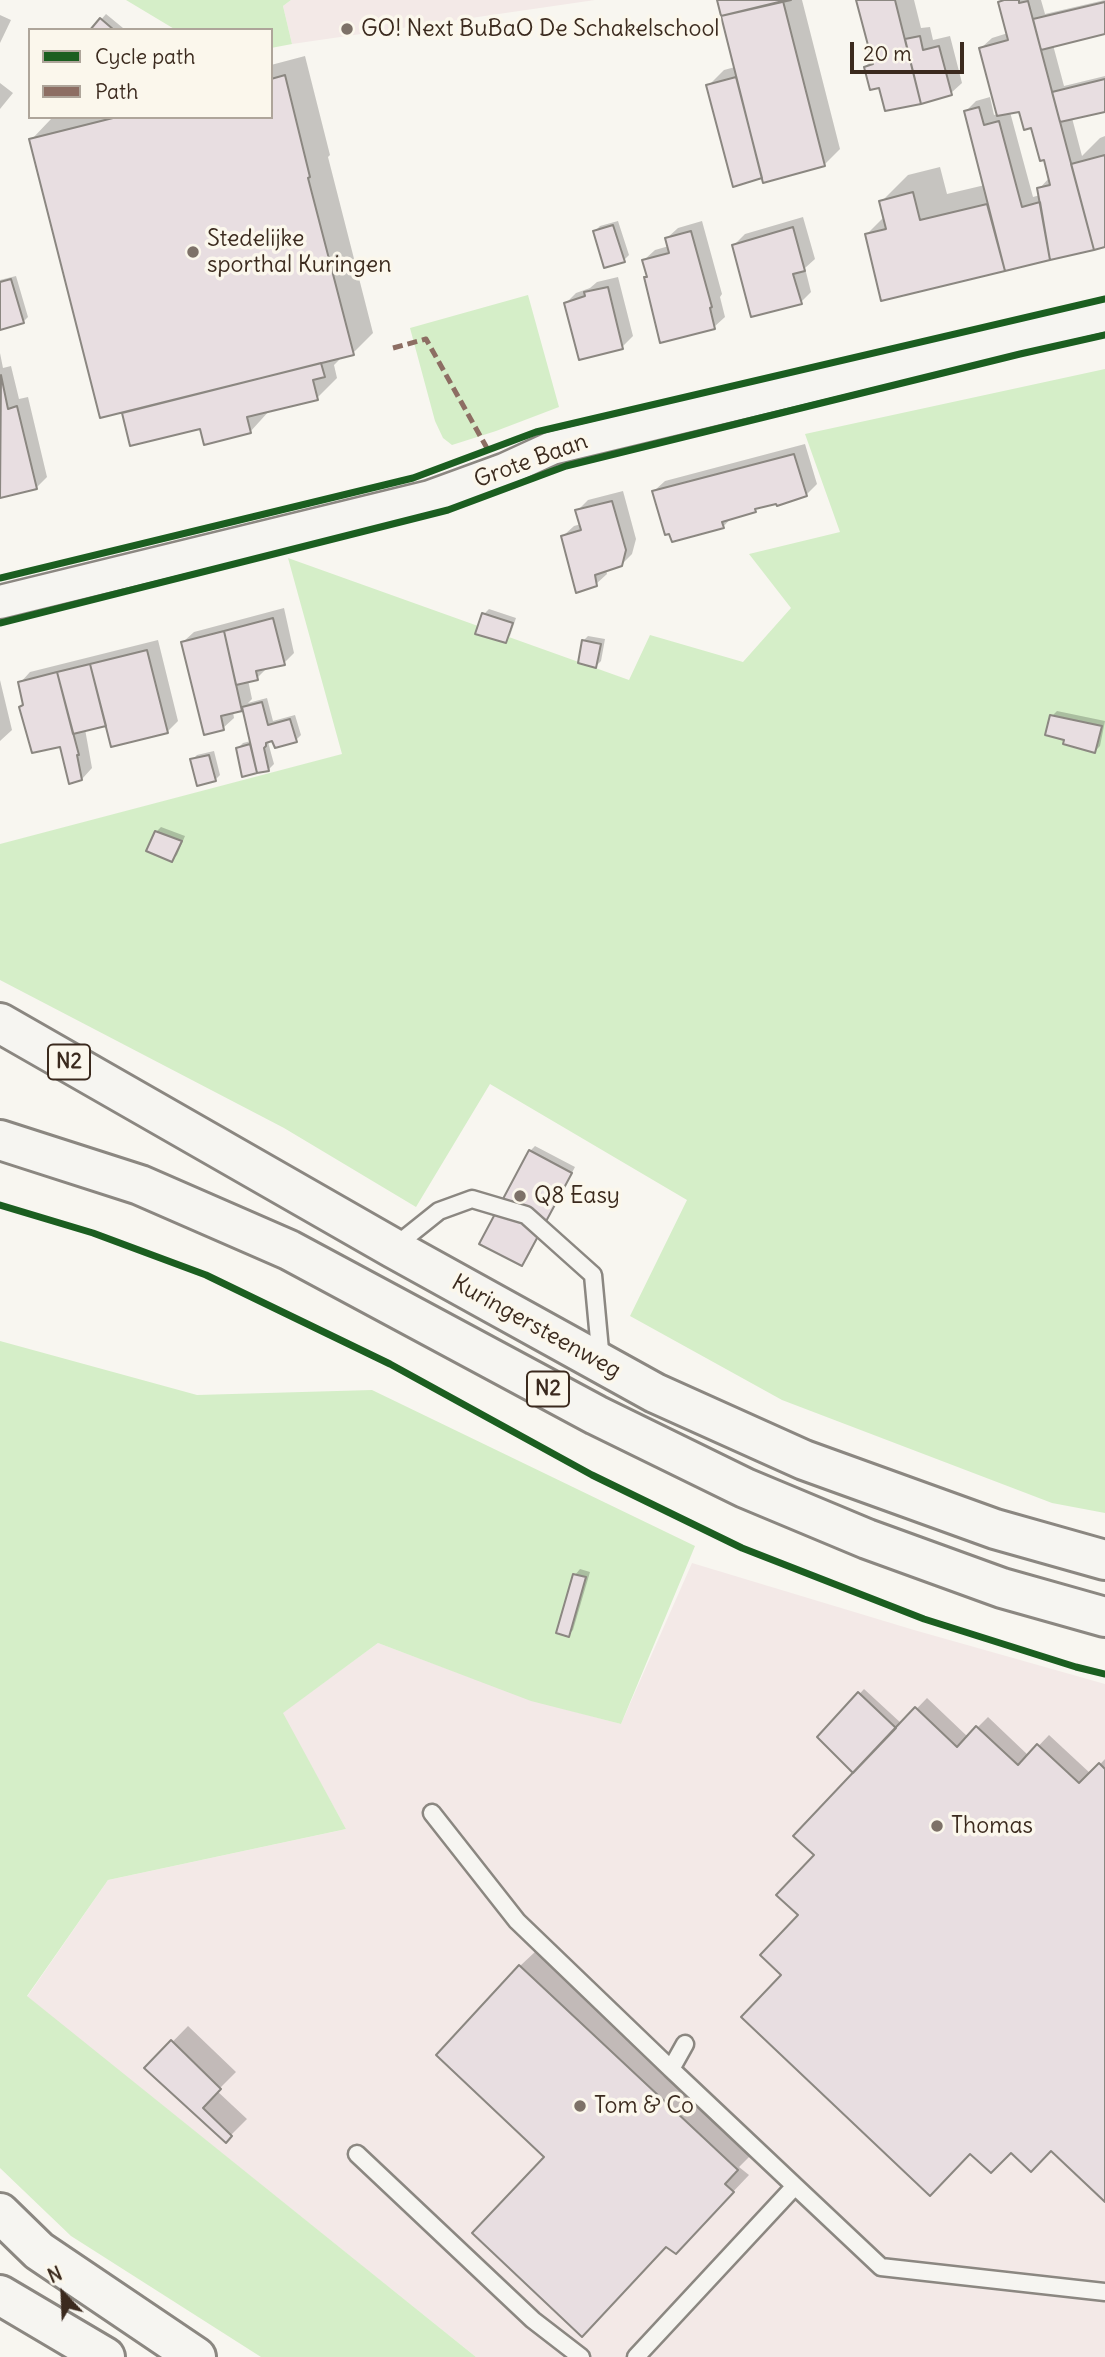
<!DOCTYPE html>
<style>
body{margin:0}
#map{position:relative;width:1105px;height:2357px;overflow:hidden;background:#f8f6f0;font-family:Delius,sans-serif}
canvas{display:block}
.legend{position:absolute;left:28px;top:28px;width:245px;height:91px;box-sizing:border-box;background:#fbf7ec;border:2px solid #aea59a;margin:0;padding:9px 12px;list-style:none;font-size:21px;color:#3b2a1e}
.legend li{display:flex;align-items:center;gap:14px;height:35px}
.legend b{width:35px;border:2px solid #aea59a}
.north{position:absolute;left:28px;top:2259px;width:70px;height:70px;-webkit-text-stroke:5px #fbf7ec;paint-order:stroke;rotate:337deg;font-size:19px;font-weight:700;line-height:28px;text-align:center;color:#3b2a1e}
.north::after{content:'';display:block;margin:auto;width:24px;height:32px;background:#3b2a1e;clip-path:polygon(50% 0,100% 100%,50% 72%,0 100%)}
.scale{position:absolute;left:850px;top:42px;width:114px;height:32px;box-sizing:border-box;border:4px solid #3b2a1e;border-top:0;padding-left:9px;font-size:21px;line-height:24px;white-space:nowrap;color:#3b2a1e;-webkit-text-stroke:5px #fbf7ec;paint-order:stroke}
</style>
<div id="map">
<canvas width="1105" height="2357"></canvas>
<ul class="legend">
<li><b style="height:9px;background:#1b5e20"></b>Cycle path</li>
<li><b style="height:9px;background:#8d6e63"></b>Path</li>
</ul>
<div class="north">N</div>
<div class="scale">20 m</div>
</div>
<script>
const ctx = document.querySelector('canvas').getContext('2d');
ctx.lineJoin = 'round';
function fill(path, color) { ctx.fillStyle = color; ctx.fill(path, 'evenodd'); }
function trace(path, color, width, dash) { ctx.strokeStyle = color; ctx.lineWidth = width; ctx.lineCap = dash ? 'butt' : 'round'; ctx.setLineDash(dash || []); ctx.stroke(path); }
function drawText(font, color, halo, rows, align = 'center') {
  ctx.font = font + ' Delius,sans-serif'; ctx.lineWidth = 7; ctx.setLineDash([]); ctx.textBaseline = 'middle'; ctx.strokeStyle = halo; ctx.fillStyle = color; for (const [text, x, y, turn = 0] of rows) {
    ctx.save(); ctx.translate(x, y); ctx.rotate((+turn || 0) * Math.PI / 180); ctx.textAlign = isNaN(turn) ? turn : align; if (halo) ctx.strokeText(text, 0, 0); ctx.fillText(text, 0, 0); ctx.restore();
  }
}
fill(new Path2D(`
 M291,0H595L292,44L283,6Z
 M692,1563L914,1630L1105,1684V2357H476L27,1997L108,1880L346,1829L282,1713L378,1643L531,1700L621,1724Z`), '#f3e9e7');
fill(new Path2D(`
 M126,0H291L283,6L292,44L271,48V30H176Z
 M528,295L559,407L496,431L452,445L443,438L435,421L410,328Z
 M1105,369V1513L1052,1503L782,1400L630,1316L687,1200L490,1084L416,1207L284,1128L0,980V844L342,754L288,558L629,680L650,635L743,662L791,608L749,554L840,532L805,434Z
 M0,1341L197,1395L372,1390L695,1546L621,1724L531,1701L378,1643L283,1713L346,1829L108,1880L27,1996L476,2357H261L71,2236L0,2168Z`), '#d5eec8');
fill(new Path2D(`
 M719,0H802L840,149L824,165L765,181L708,86L724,70L735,67Z
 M857,0H914L921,28L930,27L933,40L950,36L962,83L951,93L920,102L880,86L865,67L873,59Z
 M1002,0H1041L1045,14L1105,0V32L1053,45L1064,86L1105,76V110L1072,118L1082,156L1100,138L1105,136V245L882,299L867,234L885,216L881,202L908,175L940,167L947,194L985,185L965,112L976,101L990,97L994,115L998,114L981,48L992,38L1008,33L1000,2ZM1020,110L1032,126L1045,158L1050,177L1039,189L1040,195L1033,197L1010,112Z
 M106,14L123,28L122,30H92Z
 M0,15L11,20L0,43Z
 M305,56L330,155L328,157L373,333L353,353L344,355L334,365L337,378L317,398L270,410L250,432L201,427L131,444L123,411L31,140L51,119L59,117H271V65Z
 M0,83L13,93L0,109Z
 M803,217L815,259L805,268L811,292L801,302L734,245L745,234Z
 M618,221L629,255L624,260L595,231L600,226Z
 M702,221L722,294L720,297L725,317L714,327L646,278L648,275L644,260L655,250L669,246L667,238L678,228Z
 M16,276L28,317L23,322L0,328V280Z
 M618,277L633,336L622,347L566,303L576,293L590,288L597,282Z
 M0,353L3,368L11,366L19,399L28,397L47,477L36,488L0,496Z
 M805,444L817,484L806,495L759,507L755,510L732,517L723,527L654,491L665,481Z
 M623,491L636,539L632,554L621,565L606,570L607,574L596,584L563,536L574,526L581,524L577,511L588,500Z
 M284,608L294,653L284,663L269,666L257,678L248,680L252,699L248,703L267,698L273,721L295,715L301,735L296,740L273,737L268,742L274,764L269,769L244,775L238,748L243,743L251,741L243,708L233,712L234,718L223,728L183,642L194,632Z
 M489,609L516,618L510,636L505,641L484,614Z
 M588,636L605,639L601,661L596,666L583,641Z
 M158,640L178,721L167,732L107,724L85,729L92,768L82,779L61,744L25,703L20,683L30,672Z
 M0,680L12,730L0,741Z
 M1057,711L1105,721L1100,746L1095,751L1066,739L1052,716Z
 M214,751L220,775L215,780L192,760L197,755Z
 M161,827L185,836L177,855L172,860L156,832Z
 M535,1146L575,1167L527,1259L522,1264L530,1151Z
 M580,1569L590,1572L573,1630L568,1635L575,1575Z
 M864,1689L902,1724L927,1698L968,1737L988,1717L1029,1756L1049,1735L1091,1774L1105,1759V2199L1051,2149L1011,2150L784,1975L817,1855L855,1773L820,1737Z
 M536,1951L753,2153L739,2167L749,2175L691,2236L520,1966Z
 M188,2026L236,2072L217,2091L247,2119L226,2140L147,2068Z`), '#0003');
const building = new Path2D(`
 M717,0H791L721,16Z
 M856,0H895L921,104L885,111L879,88L870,90L864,67L873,64Z
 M1004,0H1019V3L1028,1L1094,250L1050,260L1037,188L1050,185L1044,160L1040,161L1031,128L1024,130L1019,112L997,116L979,48L1008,40L998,2Z
 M783,1L825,166L763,183L721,16Z
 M1105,2V34L1041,50L1033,19Z
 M100,18L114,30H90Z
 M920,36L923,50L939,46L952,95L921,104L905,39Z
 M285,75L310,177L308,178L354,355L100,418L29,139L117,117H271V79Z
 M736,77L762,178L733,187L706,85Z
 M1105,79V112L1060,122L1052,92Z
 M979,107L984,125L999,121L1022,207L1040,202L1050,260L1005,271L964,111Z
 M1105,155V247L1094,250L1071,164Z
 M913,192L920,220L987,204L1005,271L881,301L865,234L886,229L879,201Z
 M613,225L625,262L604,268L593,231Z
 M793,227L805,271L793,274L802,304L751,317L732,245Z
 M691,231L712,307L710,308L715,329L660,343L644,277H647L642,260L669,253L665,238Z
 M11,279L24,323L0,330V282Z
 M608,287L623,349L579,360L564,303L585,296L584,292Z
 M321,363L325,377L313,380L318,400L247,417L251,433L204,445L200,429L130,446L122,413Z
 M1,375L8,409L17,406L37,489L0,498Z
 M794,454L807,496L777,506L776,504L755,509L756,512L722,522L724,528L672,542L669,534L665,535L652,491Z
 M612,501L626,550L622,566L595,575L597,586L576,593L561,536L581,530L575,510Z
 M482,613L513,623L506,643L475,634Z
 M273,618L285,665L256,671L258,680L236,685L224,631Z
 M224,631L242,711L221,716L224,730L204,735L181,642Z
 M582,640L601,644L596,668L578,663Z
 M147,650L168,733L111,747L90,664Z
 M90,664L106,726L73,734L57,672Z
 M57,672L79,755H77L82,780L69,784L60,747L32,753L19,707L23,705L18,682Z
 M262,702L268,725L290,719L297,742L275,748L272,741L266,743V746L264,748L269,771L257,773L242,707Z
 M1050,715L1102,726L1095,753L1063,744L1064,740L1045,735Z
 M250,744L257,773L242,777L236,748Z
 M209,755L216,781L197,786L190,759Z
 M155,831L182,841L172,862L146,851Z
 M529,1150L572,1173L522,1266L479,1244Z
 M573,1574L586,1577L569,1637L556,1633Z
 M858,1692L896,1728L853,1773L817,1737Z
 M915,1707L957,1747L976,1726L1018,1765L1037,1744L1079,1783L1099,1763L1105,1769V2202L1051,2151L1031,2172L1011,2153L991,2173L970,2154L930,2196L741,2017L781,1975L760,1955L798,1915L776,1895L814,1855L793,1836Z
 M519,1965L738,2170L725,2184L734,2192L676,2254L666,2247L582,2337L472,2233L544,2157L436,2055Z
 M171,2040L221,2089L203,2108L232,2136L226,2143L144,2068Z`);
fill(building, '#e8dee1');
trace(building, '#8b8781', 2);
const lane = new Path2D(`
 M394,1247L439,1211L472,1199L526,1215L593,1275L601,1361
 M432,1813L517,1921L671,2069
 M357,2154L533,2320L581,2357
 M795,2186L881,2267L1105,2292
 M636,2357L795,2186L671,2069L685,2044`);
const street = new Path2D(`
 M0,602L430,497L504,470L552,448L1105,315`);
const primary = new Path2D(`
 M0,1023L393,1248L655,1393L804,1460L995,1529L1105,1560
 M0,1140L140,1185L289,1250L596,1415L745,1488L867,1539L1002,1588L1105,1617`);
const highway = new Path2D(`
 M0,2213L39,2251L196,2357
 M0,2295L105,2357`);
trace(lane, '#8b8781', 21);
trace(street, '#8b8781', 37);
trace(primary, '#8b8781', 44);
trace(highway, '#8b8781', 44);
trace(lane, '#f6f5f1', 16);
trace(street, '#f6f5f1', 32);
trace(primary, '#f6f5f1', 38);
trace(highway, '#f6f5f1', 38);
trace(new Path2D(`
 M393,348L426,339L488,450`), '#8d6e63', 5, [10, 5]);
trace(new Path2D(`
 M0,578L413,478L536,432L1105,299
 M0,623L448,510L566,466L1020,354L1105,335
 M0,1205L93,1233L206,1275L390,1364L592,1475L742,1548L924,1619L1076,1667L1105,1674`), '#1b5e20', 7);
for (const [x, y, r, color] of [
 [347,29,7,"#7d7168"],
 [193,252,7,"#7d7168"],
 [520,1196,7,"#7d7168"],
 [937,1826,7,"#7d7168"],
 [580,2106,7,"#7d7168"]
]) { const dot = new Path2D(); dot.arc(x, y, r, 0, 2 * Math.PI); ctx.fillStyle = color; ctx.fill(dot); trace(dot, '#fbf7ec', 2.5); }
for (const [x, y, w] of [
 [69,1062,42],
 [548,1389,42]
]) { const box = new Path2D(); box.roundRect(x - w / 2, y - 17.5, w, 35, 5); ctx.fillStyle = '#fbf7ec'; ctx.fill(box); trace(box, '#3b2a1e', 2); }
drawText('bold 21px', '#3b2a1e', null, [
 ["N2",69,1062],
 ["N2",548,1389]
]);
drawText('23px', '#3b2a1e', '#fbf7ec', [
 ["GO! Next BuBaO De Schakelschool",361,29],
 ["Stedelijke",207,239],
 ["sporthal Kuringen",207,265],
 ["Q8 Easy",534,1196],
 ["Thomas",951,1826],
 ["Tom & Co",594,2106]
], 'left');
drawText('23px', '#3b2a1e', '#fbf7ec', [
 ["Grote Baan",531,461,-20],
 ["Kuringersteenweg",536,1327,29]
]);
</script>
